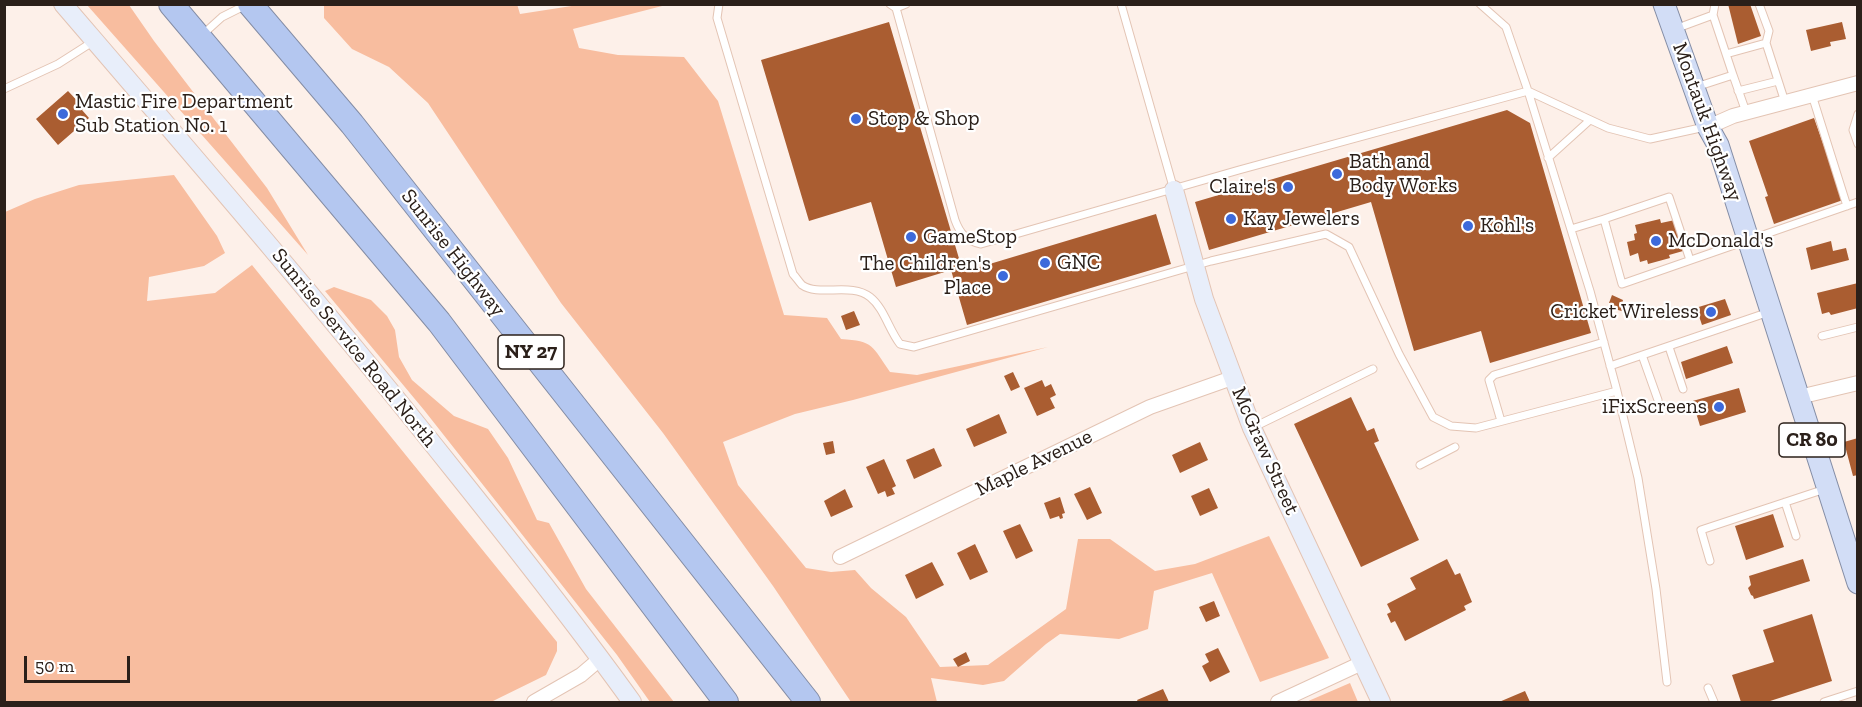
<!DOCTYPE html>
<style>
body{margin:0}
#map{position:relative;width:1862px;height:707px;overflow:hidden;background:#fdf0e9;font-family:"Zilla Slab",serif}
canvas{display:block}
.frame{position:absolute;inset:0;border:6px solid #2b201a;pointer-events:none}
.scale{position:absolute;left:24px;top:656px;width:106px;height:27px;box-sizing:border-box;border:3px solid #2b201a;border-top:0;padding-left:8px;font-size:18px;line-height:21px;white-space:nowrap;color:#2b201a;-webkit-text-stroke:4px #fff;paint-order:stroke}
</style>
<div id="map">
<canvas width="1862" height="707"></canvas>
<div class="frame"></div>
<div class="scale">50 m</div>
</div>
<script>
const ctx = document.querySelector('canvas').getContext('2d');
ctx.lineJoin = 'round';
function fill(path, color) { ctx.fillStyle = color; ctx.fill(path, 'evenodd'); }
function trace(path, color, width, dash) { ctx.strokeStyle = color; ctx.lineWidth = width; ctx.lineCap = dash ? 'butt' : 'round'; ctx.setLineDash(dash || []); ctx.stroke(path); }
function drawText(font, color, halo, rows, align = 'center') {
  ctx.font = font + ' "Zilla Slab",serif'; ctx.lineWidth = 4.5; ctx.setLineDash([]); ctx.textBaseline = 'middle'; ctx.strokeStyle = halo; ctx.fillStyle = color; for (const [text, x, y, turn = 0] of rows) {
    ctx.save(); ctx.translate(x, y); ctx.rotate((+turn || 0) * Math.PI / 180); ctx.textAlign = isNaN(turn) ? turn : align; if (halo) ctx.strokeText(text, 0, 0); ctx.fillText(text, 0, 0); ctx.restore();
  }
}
fill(new Path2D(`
 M517,4L520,14L578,5H666L573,29L579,48L618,55L684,57L718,101L784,315L827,318L841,339C874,341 872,346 890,372L917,375L1048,347L853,400L795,414L723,442L738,485L806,568L831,572L855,570L871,588L906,617L940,667L988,665L1066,609L1078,539H1110L1155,571L1195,564L1269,536L1329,658L1260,682L1212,573L1154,591L1148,629L1119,639L1060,634L1046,644L1004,681L983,685L931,678L937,702H851L773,586L663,433L561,303L428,103L389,67L352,49L324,18V5Z
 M87,5H129L154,41L267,188L308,255Z
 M174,175L217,236L225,253L204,266L149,277L147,301L215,293L252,265L557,642V651L546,675L491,702H5V212L35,199L79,185Z
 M334,287L371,300L387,316L395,330L399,357L412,380L454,416L488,429L508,458L537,520L549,523L586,589L674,702H650L617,655L424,410L325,291Z
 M1350,683L1358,702H1306Z`), '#f8bd9f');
fill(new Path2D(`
 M1728,4H1750L1761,36L1738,44Z
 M889,22L963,272L1156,214L1171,264L967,325L951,270L896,287L871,202L809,221L761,60Z
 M1842,22L1846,39L1830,42L1831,46L1811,51L1806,30Z
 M68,91L84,108L82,110L89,118L58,145L36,119Z
 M1507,110L1530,123L1591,333L1490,363L1481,331L1414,351L1371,202L1209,250L1195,202Z
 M1814,118L1843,200L1774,224L1765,197L1768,196L1749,141Z
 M1660,219L1661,223L1675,220L1683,251L1669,255L1670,258L1648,264L1647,260L1640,262L1638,253L1630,256L1627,242L1635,240L1634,234L1637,233L1635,225Z
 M1831,241L1833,251L1846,248L1849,260L1811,270L1806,248Z
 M1858,283V308L1831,315L1829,312L1822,314L1817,293Z
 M1612,295L1623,300L1622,304L1629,307L1625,312L1611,308L1613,305L1609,303Z
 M1725,299L1731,315L1702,325L1699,316L1694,318L1692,309Z
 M854,311L860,325L846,330L841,316Z
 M1727,346L1733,363L1686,379L1681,362Z
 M1013,372L1020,387L1011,391L1004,376Z
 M1042,380L1045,387L1051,384L1056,395L1050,398L1055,408L1037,416L1024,388Z
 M1739,388L1746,412L1700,426L1694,406L1691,407L1689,402Z
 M1351,397L1367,431L1374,428L1379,441L1374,443L1419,540L1361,567L1294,424Z
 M999,414L1007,433L974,447L966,429Z
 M1858,438V475L1853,476L1844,442Z
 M833,441L835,453L826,455L823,443Z
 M1200,442L1208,460L1180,473L1172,455Z
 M934,448L942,466L914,479L906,460Z
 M884,459L896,486L892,488L895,494L887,497L885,491L878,494L866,467Z
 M1090,487L1102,513L1087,520L1074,494Z
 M1209,488L1218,508L1200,516L1191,496Z
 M845,489L853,507L831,517L824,501Z
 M1060,497L1065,513L1062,514L1063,518L1060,519L1059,516L1050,519L1044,503Z
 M1773,514L1784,547L1746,560L1735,526Z
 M1020,524L1033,551L1016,559L1003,531Z
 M975,544L988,572L970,580L957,553Z
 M1447,559L1455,575L1460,573L1472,602L1464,606L1466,610L1405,641L1395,621L1391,623L1387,614L1391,612L1387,604L1416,589L1410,578Z
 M1803,559L1810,581L1754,599L1753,596L1751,595L1748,588L1751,585L1749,576Z
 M932,562L944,585L916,599L905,575Z
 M1214,601L1220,616L1206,622L1199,607Z
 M1812,614L1832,681L1767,702H1741L1732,675L1774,662L1763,630Z
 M1218,648L1230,672L1210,682L1202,666L1209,662L1205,654Z
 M966,652L970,661L958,667L953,659Z
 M1163,689L1169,702H1138L1137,700Z
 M1525,691L1530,702H1499Z`), '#aa5d31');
const lane = new Path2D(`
 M719,4L717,18L793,274C796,277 799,282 802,285C819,297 851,282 870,297C884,308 889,330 900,344L914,347L1211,261L1326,234L1349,247L1399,354L1433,417L1451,426L1476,428L1617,391L1590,291L1528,91L1506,27L1480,4
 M890,4L896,8L906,4
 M1121,4L1174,190
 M1759,4L1769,31L1766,43L1785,102
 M896,8L955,220C960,234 967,241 981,244L1239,170L1528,91L1608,128L1650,139L1705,127
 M1713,15L1733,75
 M1675,29L1713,15L1715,4
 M201,36L222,17L246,5
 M1726,54L1766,43
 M1696,87L1733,75L1746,112
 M4,89L58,64L94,41
 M1738,91L1778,81
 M1812,95L1847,206
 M1858,114L1853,130L1858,144
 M1548,158L1590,120
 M1571,229L1604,219
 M1690,260L1669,197L1604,219L1622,284L1858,202
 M1822,336L1858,327
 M1669,347L1683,389
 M1642,355L1658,400
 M1610,366L1769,312
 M1617,391L1638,478L1656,589L1667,682
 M1501,421L1489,380L1494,375L1604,342
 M1254,427L1373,369
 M1420,465L1455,447
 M1785,502L1796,536
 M1710,561L1701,530L1825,489
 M1708,688L1714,702
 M1824,702L1858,691`);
const street = new Path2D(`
 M1708,127L1733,116L1858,83
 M1799,397L1858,383
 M840,557L1150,407L1232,378
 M534,702L581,675L601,658
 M1278,702L1362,663`);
const secondary = new Path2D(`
 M63,4C196,159 329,313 456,473C516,548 576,624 632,702
 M1174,190L1204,299L1252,428L1381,702`);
const primary = new Path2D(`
 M1664,4L1708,127L1718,145L1858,583`);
const highway = new Path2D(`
 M171,4L439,322L726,702
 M250,4L352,124L808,702`);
trace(lane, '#e3c4b4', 9);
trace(street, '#e3c4b4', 16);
trace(secondary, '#e3c4b4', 20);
trace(primary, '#848da5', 23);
trace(highway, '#848da5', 26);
trace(lane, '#fff', 7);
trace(street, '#fff', 14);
trace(secondary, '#e8eefa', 18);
trace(primary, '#d2ddf6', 21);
trace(highway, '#b4c7f0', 24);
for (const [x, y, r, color] of [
 [63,114,6,"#3d6adb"],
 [856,119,6,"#3d6adb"],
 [1337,174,6,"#3d6adb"],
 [1288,187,6,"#3d6adb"],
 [1231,219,6,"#3d6adb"],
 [1468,226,6,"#3d6adb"],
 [911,237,6,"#3d6adb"],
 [1656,241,6,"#3d6adb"],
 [1045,263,6,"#3d6adb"],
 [1003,276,6,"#3d6adb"],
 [1711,312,6,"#3d6adb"],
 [1719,407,6,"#3d6adb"]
]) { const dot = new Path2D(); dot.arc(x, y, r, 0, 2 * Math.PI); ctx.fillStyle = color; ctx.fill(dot); trace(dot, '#fff', 2); }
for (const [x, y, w] of [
 [531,352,66],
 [1812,440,66]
]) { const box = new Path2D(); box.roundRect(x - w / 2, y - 17, w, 34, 4.5); ctx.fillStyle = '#fff'; ctx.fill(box); trace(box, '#2b201a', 1.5); }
drawText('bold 20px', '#2b201a', null, [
 ["NY 27",531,352],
 ["CR 80",1812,440]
]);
drawText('21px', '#2b201a', '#fff', [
 ["Mastic Fire Department",75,102],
 ["Sub Station No. 1",75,126],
 ["Stop & Shop",868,119],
 ["Bath and",1349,162],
 ["Body Works",1349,186],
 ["Claire's",1276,187,"right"],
 ["Kay Jewelers",1243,219],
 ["Kohl's",1480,226],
 ["GameStop",923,237],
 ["McDonald's",1668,241],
 ["GNC",1057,263],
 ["The Children's",991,264,"right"],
 ["Place",991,288,"right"],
 ["Cricket Wireless",1699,312,"right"],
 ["iFixScreens",1707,407,"right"]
], 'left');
drawText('21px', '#2b201a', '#fff', [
 ["Montauk Highway",1707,122,70],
 ["Sunrise Highway",453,253,52],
 ["Sunrise Service Road North",354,348,51],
 ["McGraw Street",1265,451,66],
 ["Maple Avenue",1034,463,-26]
]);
</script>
